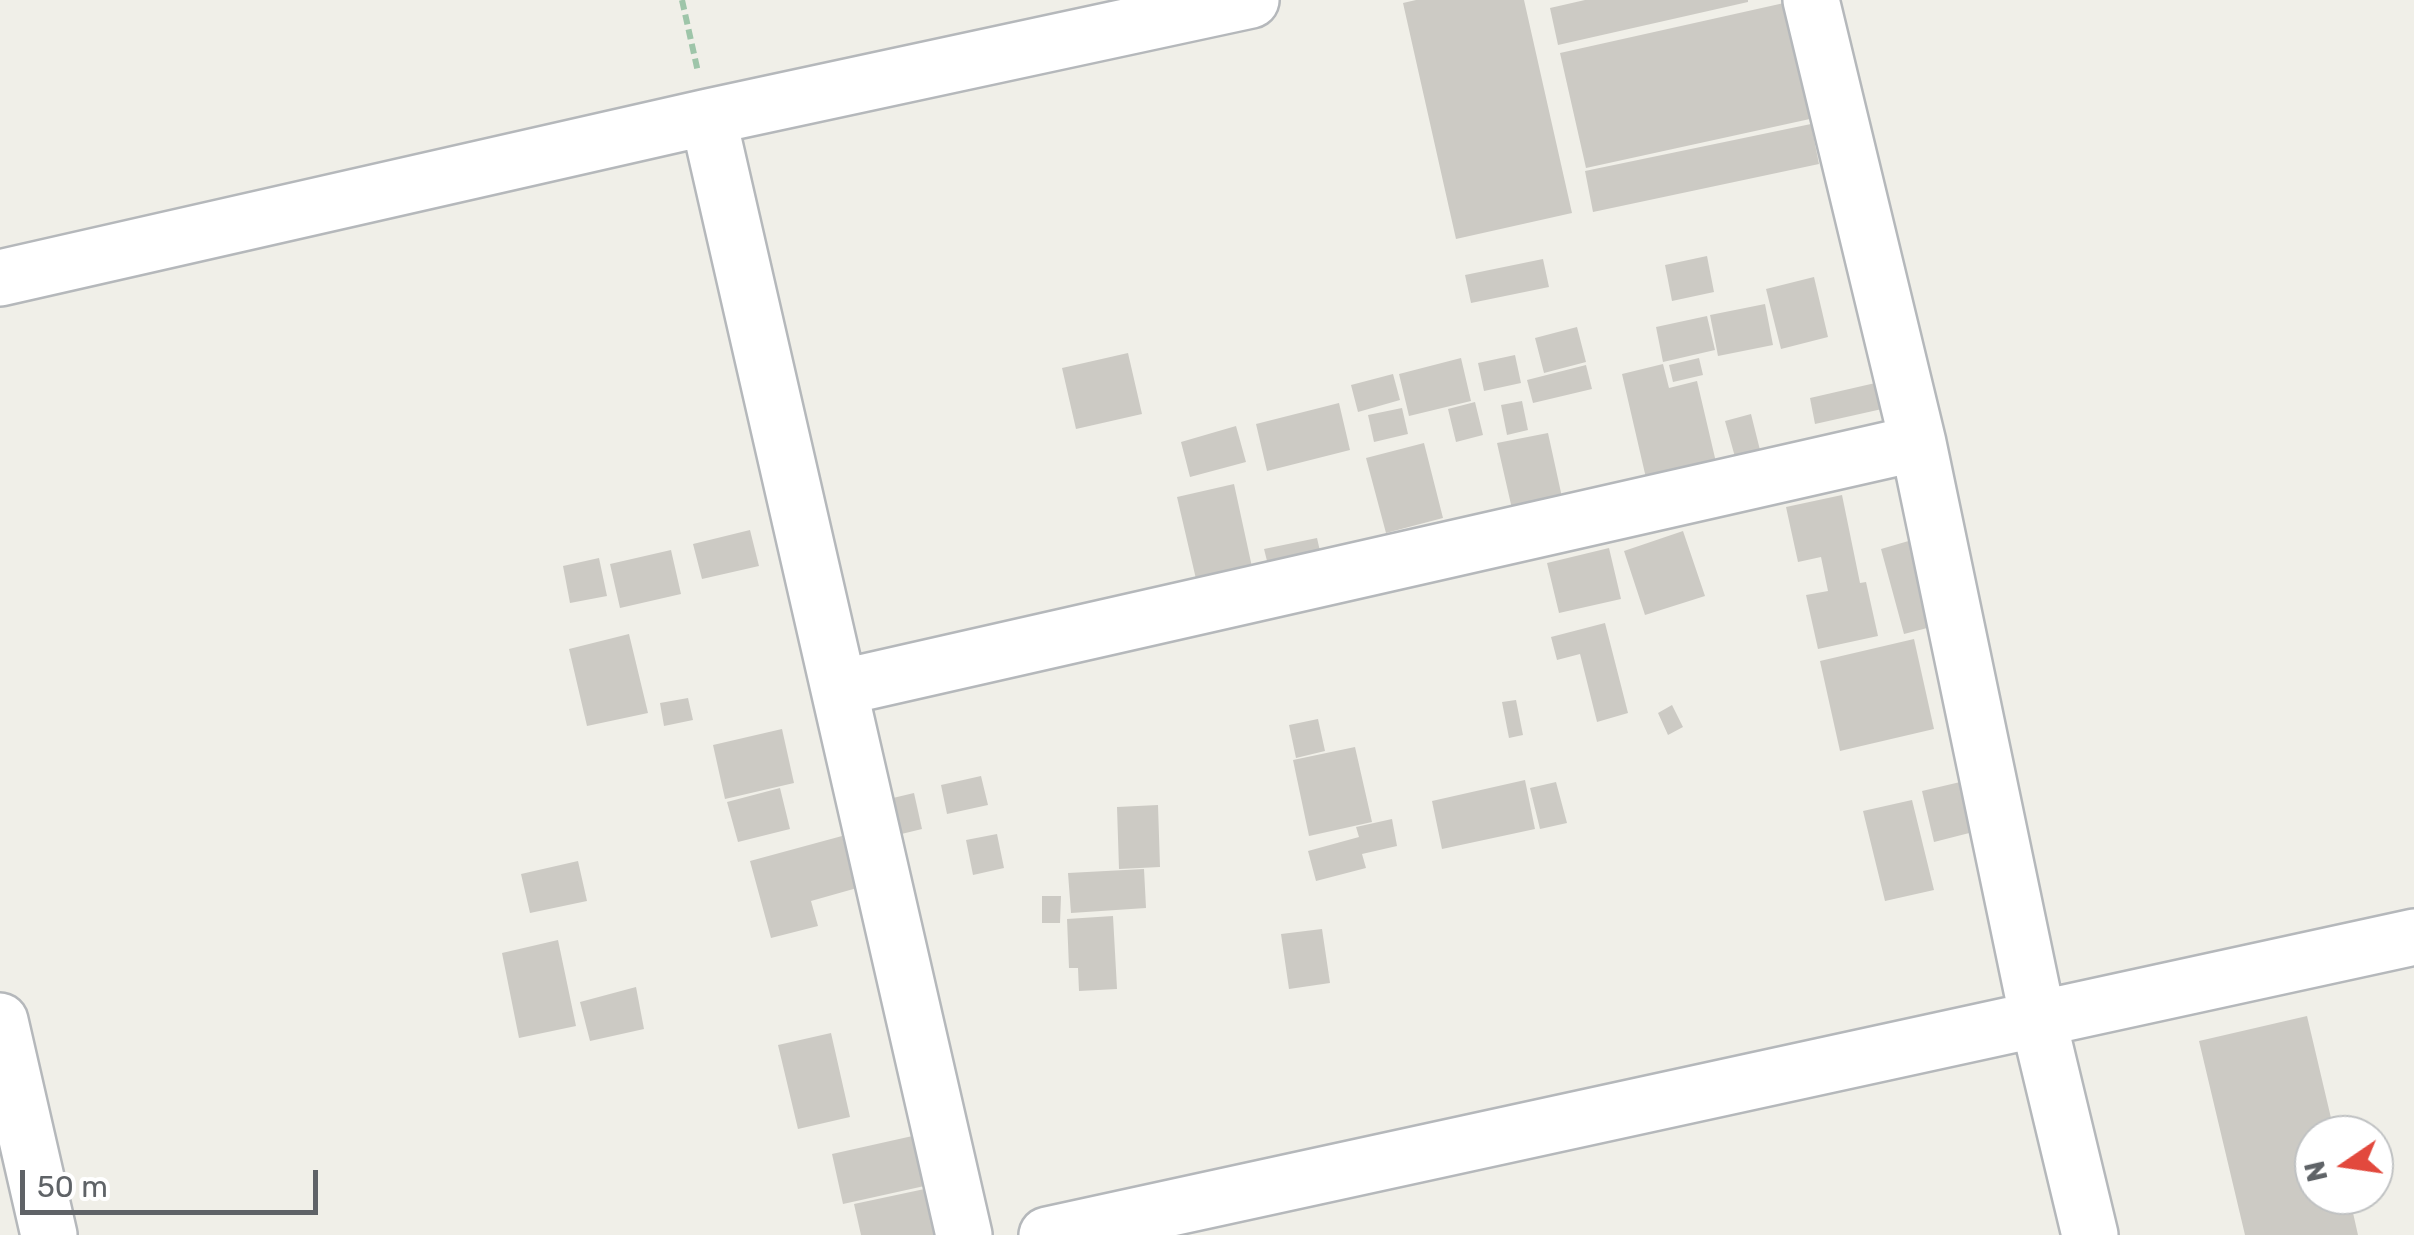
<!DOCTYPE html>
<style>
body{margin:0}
#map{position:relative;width:2414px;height:1235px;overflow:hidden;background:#f0efe8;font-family:Rubik,sans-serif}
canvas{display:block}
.north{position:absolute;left:2294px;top:1115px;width:100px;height:100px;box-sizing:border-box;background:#fff;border:2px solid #bfc1c2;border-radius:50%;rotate:257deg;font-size:28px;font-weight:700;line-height:40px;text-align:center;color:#5f6367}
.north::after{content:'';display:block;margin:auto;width:35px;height:45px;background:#e2493d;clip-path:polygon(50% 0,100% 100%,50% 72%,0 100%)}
.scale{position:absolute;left:20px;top:1170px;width:298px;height:45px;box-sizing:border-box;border:5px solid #5f6367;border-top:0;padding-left:12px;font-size:30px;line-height:35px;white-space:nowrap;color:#5f6367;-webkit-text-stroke:8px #fff;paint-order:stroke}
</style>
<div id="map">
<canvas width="2414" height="1235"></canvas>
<div class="north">N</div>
<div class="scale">50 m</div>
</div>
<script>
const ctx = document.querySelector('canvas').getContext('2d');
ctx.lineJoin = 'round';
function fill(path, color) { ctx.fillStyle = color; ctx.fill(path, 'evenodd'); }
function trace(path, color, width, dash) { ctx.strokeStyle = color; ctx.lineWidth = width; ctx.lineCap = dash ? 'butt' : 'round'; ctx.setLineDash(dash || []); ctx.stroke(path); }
fill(new Path2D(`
 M1416,0H1524L1572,213L1456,239L1403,3Z
 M1585,0H1748V2L1558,45L1550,8Z
 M1793,1L1819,117L1586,168L1560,53Z
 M1811,124L1819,164L1593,212L1585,171Z
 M1707,256L1714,292L1672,301L1665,265Z
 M1543,259L1549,287L1471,303L1465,275Z
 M1814,277L1828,337L1781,349L1766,289Z
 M1765,304L1773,345L1718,356L1710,315Z
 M1707,316L1715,350L1663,362L1656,327Z
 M1577,327L1586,362L1544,373L1535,338Z
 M1128,353L1142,414L1076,429L1062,368Z
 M1515,355L1521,383L1484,391L1478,363Z
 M1461,358L1471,401L1409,416L1399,374Z
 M1699,358L1703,375L1673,382L1669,365Z
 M1663,364L1669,388L1697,381L1719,475L1649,491L1622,374Z
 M1586,365L1592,389L1533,403L1527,380Z
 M1393,374L1400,400L1358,412L1351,385Z
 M1884,381L1891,407L1815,424L1810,398Z
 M1522,401L1528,430L1507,435L1501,405Z
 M1475,402L1483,435L1456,442L1448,409Z
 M1339,403L1350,450L1267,471L1256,424Z
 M1402,408L1408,434L1374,442L1368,415Z
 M1751,414L1760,450L1735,457L1725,421Z
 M1236,426L1246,462L1190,477L1181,442Z
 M1548,433L1565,511L1515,522L1497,443Z
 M1424,443L1443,518L1386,533L1366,458Z
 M1234,484L1252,567L1196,579L1177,497Z
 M1842,495L1860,583L1866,582L1878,636L1818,649L1806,595L1828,591L1821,557L1798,562L1786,507Z
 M750,530L759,566L702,579L693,544Z
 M1683,531L1705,596L1645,615L1624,551Z
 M1317,538L1325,573L1273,585L1264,549Z
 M1912,540L1935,626L1904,634L1881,549Z
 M1609,548L1621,599L1559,613L1547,563Z
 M671,550L681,594L620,608L610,564Z
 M599,558L607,596L570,603L563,566Z
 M1605,623L1628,713L1597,722L1580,654L1557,660L1551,637Z
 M629,634L648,713L587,726L569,649Z
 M1914,639L1934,729L1840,751L1820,661Z
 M688,698L693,720L664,726L660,703Z
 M1516,700L1523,735L1509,738L1502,702Z
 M1672,705L1683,727L1668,735L1658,713Z
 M1318,719L1325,751L1296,758L1289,725Z
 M782,729L794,783L725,799L713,745Z
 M1355,747L1372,822L1309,836L1293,760Z
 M981,776L988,805L947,814L941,785Z
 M1973,779L1985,829L1934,842L1922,791Z
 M1525,780L1535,829L1442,849L1432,801Z
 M1556,782L1567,823L1540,829L1530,788Z
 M780,788L790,829L738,842L727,802Z
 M914,793L922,829L885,838L876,802Z
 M1912,800L1934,890L1885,901L1863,811Z
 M1158,805L1160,867L1119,869L1117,807Z
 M1392,819L1397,846L1362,854L1366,868L1316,881L1308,851L1359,837L1356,827Z
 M997,834L1004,868L973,875L966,840Z
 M842,836L857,888L811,901L818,926L771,938L750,861Z
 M578,861L587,901L530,913L521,874Z
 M1144,869L1146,908L1071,913L1068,873Z
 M1042,896H1061L1060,923H1042Z
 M1113,916L1117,989L1079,991L1078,968H1069L1067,919Z
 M1322,929L1330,983L1289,989L1281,934Z
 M558,940L576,1026L519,1038L502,953Z
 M636,987L644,1029L590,1041L580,1002Z
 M2307,1016L2335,1135H2314V1195H2349L2358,1235H2245L2199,1041Z
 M831,1033L850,1117L798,1129L778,1045Z
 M917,1135L929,1185L843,1204L832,1154Z
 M934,1187L944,1235H861L854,1204Z`), '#cccac4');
const minor = new Path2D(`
 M1811,0L1918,443L2038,1019L2090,1235
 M708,117L964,1235
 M0,278L708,117L1251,0
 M839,688L1918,443
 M0,1021L49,1235
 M1047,1235L2414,937`);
trace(minor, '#b5b8bb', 60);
trace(new Path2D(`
 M682,0L698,72`), '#9ec5a9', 6, [10, 5]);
trace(minor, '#fff', 55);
</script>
